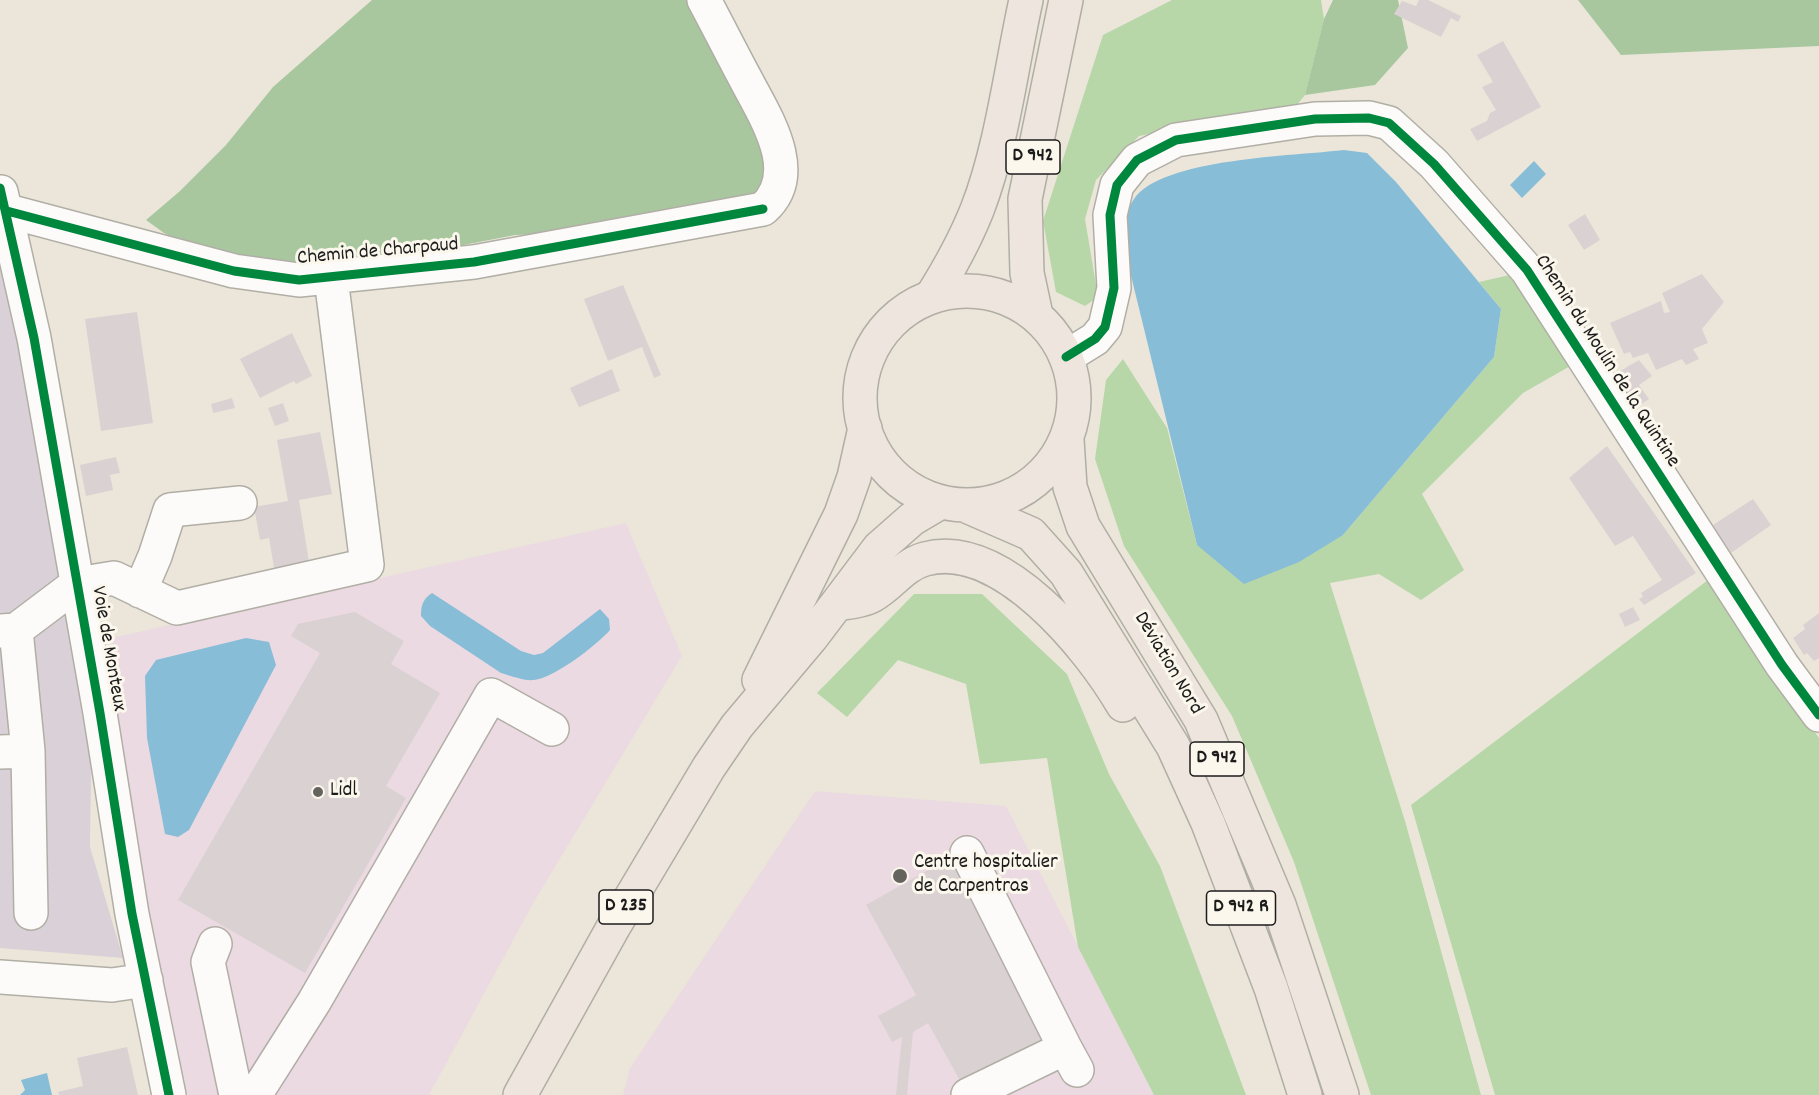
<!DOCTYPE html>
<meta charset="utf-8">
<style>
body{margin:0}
canvas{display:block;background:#ebe6d9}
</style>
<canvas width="1819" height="1095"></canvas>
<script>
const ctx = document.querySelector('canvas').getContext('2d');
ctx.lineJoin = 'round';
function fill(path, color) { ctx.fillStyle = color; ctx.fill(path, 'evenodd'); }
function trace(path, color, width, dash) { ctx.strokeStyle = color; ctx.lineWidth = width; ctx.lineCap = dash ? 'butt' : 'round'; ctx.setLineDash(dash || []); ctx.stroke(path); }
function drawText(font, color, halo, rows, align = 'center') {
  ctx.font = font + ' Dekko,sans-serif'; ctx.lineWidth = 6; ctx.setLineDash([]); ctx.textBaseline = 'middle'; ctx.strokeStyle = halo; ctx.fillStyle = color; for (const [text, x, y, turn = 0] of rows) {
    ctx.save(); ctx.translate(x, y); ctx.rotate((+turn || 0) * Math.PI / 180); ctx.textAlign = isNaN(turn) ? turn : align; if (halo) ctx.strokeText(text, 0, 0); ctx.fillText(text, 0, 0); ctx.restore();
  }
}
fill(new Path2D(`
 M626,523L682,656L535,900L429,1095H188L149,933L107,639Z
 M815,791L1006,806L1154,1095H623L630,1068Z`), '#ecdae2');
fill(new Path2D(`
 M0,244L75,651L91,770L90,847L123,958L0,948Z`), '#d9d1d7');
fill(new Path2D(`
 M1172,0H1321L1324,19L1305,95L1296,106L1139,136L1096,180L1085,219L1098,297L1085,306L1056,292L1043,221L1103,35Z
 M1514,274L1572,365L1523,393L1422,494L1464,570L1421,600L1379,574L1330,583L1405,821L1481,1095H1371L1294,862L1232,716L1124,546L1095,459L1106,380L1123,359L1167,428L1197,545L1343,535L1494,357L1501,309L1479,282Z
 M1708,580L1819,738V1095H1495L1411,805Z
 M914,594H982L1067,674L1109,774L1160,866L1246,1095H1154L1078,947L1047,758L980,764L966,684L898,660L847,717L817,693Z`), '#b7d7a9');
fill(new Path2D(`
 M372,0H688L774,155L759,191L735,199L566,233L515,235L371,263L281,272L218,259L164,233L146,220L180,191L226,145L273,87Z
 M1333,0H1398L1408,48L1375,85L1305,95L1324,19Z
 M1578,0H1819V46L1621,55Z`), '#a8c79f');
fill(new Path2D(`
 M1344,150L1367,153L1396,182L1501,309L1494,357L1343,535L1299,562L1244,584L1197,545L1122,239C1125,227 1127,208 1134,199C1162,158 1295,156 1344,150Z
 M1534,161L1546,174L1522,198L1510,185Z
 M432,593L521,651L534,655L543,653L600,609L609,619L610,630C597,645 554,678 534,680C524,681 511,676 501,673L430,626L421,616C421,605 423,599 432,593Z
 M246,638L269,642L276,665L189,830L178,837L165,834L147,738L145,676L156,660Z
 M47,1073L52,1095H20L25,1090L21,1080Z`), '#88bdd8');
fill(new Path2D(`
 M1419,0H1428L1461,16L1458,22L1451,18L1441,37L1394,14L1402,1L1416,6Z
 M1503,41L1541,107L1477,141L1470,129L1487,121L1490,113L1496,110L1482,87L1493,82L1477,55Z
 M1585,214L1600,240L1584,250L1568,225Z
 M1702,274L1724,302L1702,329L1708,343L1693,349L1699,359L1686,365L1682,359L1656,370L1648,353L1633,358L1630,352L1624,354L1610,323L1661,301L1664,313L1670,312L1662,293Z
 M623,285L661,375L654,378L642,347L608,361L584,299Z
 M137,312L153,423L101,431L85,319Z
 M292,333L312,376L296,384L294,381L260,398L240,359Z
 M1606,360L1615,374L1639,360L1652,376L1639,385L1649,399L1626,414L1597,366Z
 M612,369L620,391L579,407L570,388Z
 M232,398L235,408L213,413L211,404Z
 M283,403L289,421L275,426L268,408Z
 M320,432L332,494L299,500L310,568L275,573L269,538L260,540L254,507L288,501L277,440Z
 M1607,446L1696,573L1644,605L1639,599L1643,597L1641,593L1662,580L1633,536L1615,546L1569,478Z
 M116,457L120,473L110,475L113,490L86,496L80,465Z
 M1753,499L1771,525L1731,553L1713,525Z
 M1633,607L1640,620L1625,627L1619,614Z
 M355,612L404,641L391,664L440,693L386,786L406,798L305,973L178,900L320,653L291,636L298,624Z
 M1819,613V658L1814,661L1807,653L1804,655L1793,638L1805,629L1803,625Z
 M953,856L1052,1033L962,1084L928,1023L913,1032L907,1095H896L902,1037L892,1042L878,1016L916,995L866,905Z
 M127,1047L138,1095H59L58,1092L83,1086L77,1058Z`), '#dad1d2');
const minor = new Path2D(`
 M1,192L34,338L100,713L132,914L169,1095
 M0,209L234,271L299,280L474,262L763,209C804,173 764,115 745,78C731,52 718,26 704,0
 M1066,357L1095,339L1105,327L1114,288L1110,215L1117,185L1137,160L1176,140L1315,119L1369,118L1389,123L1434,164L1527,270L1782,665L1819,715
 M140,591L155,556L170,510L240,503
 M16,630L77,584L114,578L177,608L367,565L333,294
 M0,631L16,630L28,751L0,752
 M28,751L31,913
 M967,853L1065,1048
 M215,944L208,962L236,1095
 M0,977L112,985L146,980
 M255,1095L314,1002L491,695L552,729
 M968,1095L1065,1048L1077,1070`);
const major = new Path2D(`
 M860 398a107 107 0 1 1 214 0a107 107 0 1 1-214 0Z
 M1067,440L1070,487L1083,526L1201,720L1279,905L1342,1095
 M969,507L1031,534L1066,573L1173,746L1208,823L1271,988L1305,1095
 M837,604C848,602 863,601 873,595C891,585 903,565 925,559C1001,538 1090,648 1123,705
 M759,680L841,514L854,477L865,428
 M520,1095L614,926L709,767L737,726L811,638L879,548L912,519L939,503`);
const highway = new Path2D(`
 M932,296C949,269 965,240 977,210C1002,146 1011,68 1026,0
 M1036,315L1027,273L1025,199L1066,0`);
trace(minor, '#b1aea6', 36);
trace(major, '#b1aea6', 36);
trace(highway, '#b1aea6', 36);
trace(minor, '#fcfbf9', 33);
trace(major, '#eee6de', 33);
trace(highway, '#eee6de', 33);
trace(new Path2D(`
 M0,188L34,338L100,713L132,914L169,1095
 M7,211L234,271L299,280L474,262L763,209
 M1066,357L1095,339L1105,327L1114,288L1110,215L1117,185L1137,160L1176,140L1315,119L1369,118L1389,123L1434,164L1527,270L1782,665L1819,715`), '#00873e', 9);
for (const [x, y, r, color] of [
 [318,792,6,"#64635e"],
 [900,876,8,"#64635e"]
]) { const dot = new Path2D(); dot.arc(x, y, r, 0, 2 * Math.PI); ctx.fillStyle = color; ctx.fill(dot); trace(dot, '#fbf7ec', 2); }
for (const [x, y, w] of [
 [1033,157,54],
 [1217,759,54],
 [626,907,54],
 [1241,908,69]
]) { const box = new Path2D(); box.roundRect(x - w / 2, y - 17, w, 34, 4.5); ctx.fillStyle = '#fbf7ec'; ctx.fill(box); trace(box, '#1c1c1c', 1.5); }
drawText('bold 20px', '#1c1c1c', null, [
 ["D 942",1033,157],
 ["D 942",1217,759],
 ["D 235",626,907],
 ["D 942 R",1241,908]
]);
drawText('21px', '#1c1c1c', '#fbf7ec', [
 ["Chemin de Charpaud",378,253,-5],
 ["Chemin du Moulin de la Quintine",1606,362,57],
 ["Voie de Monteux",107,649,80],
 ["Déviation Nord",1167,664,59]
]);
drawText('21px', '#1c1c1c', '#fbf7ec', [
 ["Lidl",330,792],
 ["Centre hospitalier",914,864],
 ["de Carpentras",914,888]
], 'left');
</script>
